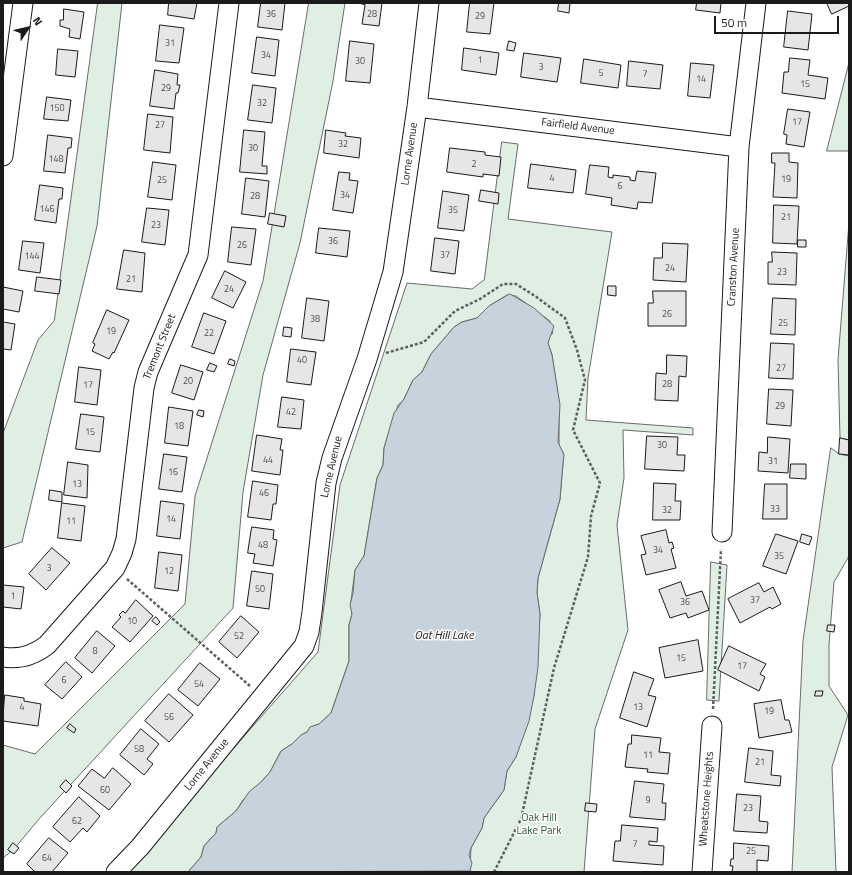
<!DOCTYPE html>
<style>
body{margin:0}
#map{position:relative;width:852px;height:875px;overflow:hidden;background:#fff;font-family:"Titillium Web",sans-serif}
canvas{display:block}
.frame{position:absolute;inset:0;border:4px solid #1a1a1a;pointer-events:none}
.north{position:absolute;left:8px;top:8px;width:40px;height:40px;-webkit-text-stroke:3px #fff;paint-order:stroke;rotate:55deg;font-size:11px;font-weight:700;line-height:16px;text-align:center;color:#1a1a1a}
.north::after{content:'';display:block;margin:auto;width:14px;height:18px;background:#1a1a1a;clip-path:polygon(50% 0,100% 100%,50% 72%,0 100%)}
.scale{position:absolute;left:714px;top:16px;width:125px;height:18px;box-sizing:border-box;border:2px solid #1a1a1a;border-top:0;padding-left:5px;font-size:12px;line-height:14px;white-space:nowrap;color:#1a1a1a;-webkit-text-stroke:3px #fff;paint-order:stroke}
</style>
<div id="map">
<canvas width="852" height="875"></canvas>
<div class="frame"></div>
<div class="north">N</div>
<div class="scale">50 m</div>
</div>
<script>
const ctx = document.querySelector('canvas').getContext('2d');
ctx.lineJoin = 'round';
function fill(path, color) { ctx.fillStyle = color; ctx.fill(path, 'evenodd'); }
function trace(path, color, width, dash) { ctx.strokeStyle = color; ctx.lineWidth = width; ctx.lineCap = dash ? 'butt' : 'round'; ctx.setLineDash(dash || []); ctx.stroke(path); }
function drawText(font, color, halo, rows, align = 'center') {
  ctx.font = font + ' "Titillium Web",sans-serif'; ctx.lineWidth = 3; ctx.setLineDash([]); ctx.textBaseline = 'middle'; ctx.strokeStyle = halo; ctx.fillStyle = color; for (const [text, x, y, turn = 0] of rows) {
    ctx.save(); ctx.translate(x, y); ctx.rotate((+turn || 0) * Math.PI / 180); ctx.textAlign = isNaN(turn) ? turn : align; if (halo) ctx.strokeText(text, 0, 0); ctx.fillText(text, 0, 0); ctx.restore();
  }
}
const green = new Path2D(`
 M98,3H122L97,226L22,542L3,548V433L38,340L54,321Z
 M309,3H345L333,81L300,243L263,375L243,492L233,608L39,819L14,849L3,858V745L35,754L185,604L195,496L263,281Z
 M849,63V151H827Z
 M502,142L518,144L508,219L612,232L588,378L586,420L693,428V435L623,430L624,478L617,525L628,630L595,729L584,872H470L471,848L482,828L484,818L504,790L507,771L516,757L534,696L540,614L537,593L538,578L560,499L563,463V452L559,446V401L552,355L548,343L549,337L553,333L550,321L516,296L507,295L489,306L477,318L462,322L454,327L431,354L422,372L413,380L403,401L398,405L384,448L383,465L377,478L364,556L355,570L351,601L352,614L349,625V661L331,713L319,724L313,726L307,732L301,735L292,744L281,751L270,772L262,781L243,800L236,811L217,827L216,833L204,846L201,857L188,872H125L318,652L340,485L407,283L472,289L484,280Z
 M849,223V440L840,438L838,360Z
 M831,448L839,454L849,456V556L834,582L829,644V686L848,715L832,767L836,872H792L803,641Z
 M711,562L727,565L719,701L707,700Z`);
fill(green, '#e0efe3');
trace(green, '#6a6a6a', 1);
const water = new Path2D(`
 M510,294L534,308L554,326L548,343L552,355L560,405L558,442L564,455L563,463L560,499L538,578L537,593L540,614L538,667L534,696L529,721L516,757L507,771L504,790L484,818L482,828L471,848L469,855L472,863L470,871L188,872L201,857L204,846L216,833L217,827L236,811L249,792L262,781L270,772L281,751L292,744L301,735L307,732L310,727L319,724L331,713L349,661V625L352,614L350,605L353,593L355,570L364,556L377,478L383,465L384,448L394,413L404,399L413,380L422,372L431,354L454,327L462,322L477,318L489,306Z`);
fill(water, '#c6d2dc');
trace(water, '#6a6a6a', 1);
const building = new Path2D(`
 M169,3H197L194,19L168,15Z
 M261,3H285L282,30L258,27Z
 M358,3H382L379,26L362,24L365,5Z
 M470,3H494L490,34L467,32Z
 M559,3H570L569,13L558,11Z
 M697,3H721L720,13L696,10Z
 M827,3H849V6L832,14Z
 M64,9L84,12L80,39L69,37L70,29L60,26V20H63Z
 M788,11L812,14L808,50L784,47Z
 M160,25L184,28L179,63L156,61Z
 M257,37L279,40L275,76L252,73Z
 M350,41L374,44L370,83L346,81Z
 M509,41L516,43L514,51L507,50Z
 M464,48L499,53L496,75L462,70Z
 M58,49L78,51L75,77L56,75Z
 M524,53L561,58L557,82L521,77Z
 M790,58L810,60L808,75L828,78L825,99L782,93L784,72H788Z
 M584,59L621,65L618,88L581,83Z
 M629,61L663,65L660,89L627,86Z
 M691,63L714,65L710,98L688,96Z
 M155,70L178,74L177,85H180L178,93H176L174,109L150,106Z
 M253,85L276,88L272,123L248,120Z
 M47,97L71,100L68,121L44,119Z
 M788,109L810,112L804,147L786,144L787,135L784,134Z
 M148,114L173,117L170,153L144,150Z
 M244,130L265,132L262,166H267V174L240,172Z
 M326,130L346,133L345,136L361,138L359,158L324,153Z
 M48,135L72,138L71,148H68L65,173L44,171Z
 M450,148L485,152V155L501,157L499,176L483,174V177L447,172Z
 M772,153H789V162L798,163L797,198L773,197L775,163H772Z
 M153,162L176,165L172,200L148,197Z
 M531,164L576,170L573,193L528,188Z
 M590,165L609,167L608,177L613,178V175L630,177V180L635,181L637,171L656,173L652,203L638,202L637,209L611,205L612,198L586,194Z
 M339,172L350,173L349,180L358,181L353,213L333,210Z
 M246,178L269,181L265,217L242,214Z
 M40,185L63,188L62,199H59L56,223L35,220Z
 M481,190L499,193L498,204L479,201Z
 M443,191L469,195L464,231L438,228Z
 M774,205L799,206L797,244L773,243Z
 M147,208L169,210L165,245L142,242Z
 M270,213L286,216L284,227L268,224Z
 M232,227L256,229L251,265L228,262Z
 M319,228L350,231L347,257L316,253Z
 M435,238L459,241L455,274L431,271Z
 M798,240H806V247H798Z
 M23,241L44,243L40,273L19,270Z
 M663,243L688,244L686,282L653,280L654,258H662Z
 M124,250L145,253L142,292L117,289Z
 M772,252L797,253L796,285L768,284V262H772Z
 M225,271L246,282L233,308L212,298Z
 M37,277L61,280L59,294L35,291Z
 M608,286H616V296L608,295Z
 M3,287L23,291L19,312L3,309Z
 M653,291H686V326H648V303H653Z
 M307,298L329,301L324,341L302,338Z
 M773,298L796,299L795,335L771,334Z
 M107,310L129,320L114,353L113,352L109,359L92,351L95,344L93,343Z
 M204,313L226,321L214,354L192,347Z
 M3,322L15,324L11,350L3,349Z
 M284,327L292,328L291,337L283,336Z
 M771,343L794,344L793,379L769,378Z
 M291,349L316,352L311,385L287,382Z
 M667,355L687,356L686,377L679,376L678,401L655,400L656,373L666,374Z
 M230,359L235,361L234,366L228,364Z
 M210,363L217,366L214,372L207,370Z
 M181,365L203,372L194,400L172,393Z
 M79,367L101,370L97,405L75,402Z
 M769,389L793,390L791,426L767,424Z
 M282,397L304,400L301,429L278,427Z
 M169,407L193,411L188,446L165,443Z
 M199,410L204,411L203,417L197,415Z
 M81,414L104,417L100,452L76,449Z
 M257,435L282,439L280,450H283L280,475L252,471Z
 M647,436L678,437L677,455H685L684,471L645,469Z
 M768,437L790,439L788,473L758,471L759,452L767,453Z
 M840,438L849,440V455L839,454Z
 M164,454L187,457L182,492L159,489Z
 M68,462L88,465L87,498L64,495Z
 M791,464H806V479L790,478Z
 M253,481L278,485L276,504H273L271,520L248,517Z
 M654,483L676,484L675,501H681L680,520H653Z
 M765,484H787V519H763Z
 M50,490L62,492V502L49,500Z
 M161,501L184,504L180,539L157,536Z
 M62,503L85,506L81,541L58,538Z
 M252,527L274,530L273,539L277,540L273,566L253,563L255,554L248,553Z
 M666,530L669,543L672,542L674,548L671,549L676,568L646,575L641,555L646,554L641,536Z
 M776,534L798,541L786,574L763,566Z
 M802,534L812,537L809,545L800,542Z
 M52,548L70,563L46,590L29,574Z
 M159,552L182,555L178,591L155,588Z
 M252,571L273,574L269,609L247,606Z
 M681,582L686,596L702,591L709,610L688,618L686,613L670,618L659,590Z
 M759,583L764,592L773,587L781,604L772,609L770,607L740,623L728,599Z
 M3,585L24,587L21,609L3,607Z
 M136,600L153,616L130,642L112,627L121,617L119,615L123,611L125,613Z
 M241,616L259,632L237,658L219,642Z
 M156,617L160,622L157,625L152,621Z
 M828,625H835L834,632L827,631Z
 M97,631L115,646L92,673L75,658Z
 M698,640L703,671L665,678L659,648Z
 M729,646L766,664L760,674L765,677L759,691L718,670Z
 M66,662L82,677L62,699L45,685Z
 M200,663L220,679L198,706L178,690Z
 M634,672L654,679L648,695L656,697L647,727L620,718Z
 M816,691H823L822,696H815Z
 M169,694L193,715L169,742L145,721Z
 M5,695L24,698V701L41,704L38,726L3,721Z
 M781,700L785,720H789L792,732L759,738L754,704Z
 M70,724L76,729L74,733L67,728Z
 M141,729L159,744L147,759L153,764L144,775L120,755Z
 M632,735L661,738L659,752L670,753L668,774L647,772L648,769L625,767L628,744H631Z
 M749,748L773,751L771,775L781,776L780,786L745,782Z
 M113,768L131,784L109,810L78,786L92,769L104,778Z
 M66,780L72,786L66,793L60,787Z
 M635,781L664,784L662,803H666L665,820L630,817Z
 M737,794L761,796L759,821L768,822L767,833L734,831Z
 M79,797L100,816L87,832L83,828L70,842L53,827Z
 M586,803L597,804L596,812L585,811Z
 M622,825L658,828L657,842L649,841V845L664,846L663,865L613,861L615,841H620Z
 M49,838L68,853L52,872H35L27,864Z
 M13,843L19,848L14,854L8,850Z
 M734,843L769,846L768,861L757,860V872H732L733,866H730L731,859H733Z`);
fill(building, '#e6e6e6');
trace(building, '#1a1a1a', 1);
const minor = new Path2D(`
 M417,107L739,147
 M3,156L23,3
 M722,532L739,147L756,3
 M3,657C20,660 34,655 47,645L115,568L122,553L126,539L144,388L148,372L198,255L229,3
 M116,872L140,847L304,646L309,632L312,612L326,483L332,458L367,359L393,272L417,107L429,3
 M702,872L712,726`);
trace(minor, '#1a1a1a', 21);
trace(new Path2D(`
 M386,353L424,342L455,311L480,299L503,284H516L535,296L565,318L577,350L585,380L573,430L600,483L591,516L588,557L554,668L521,819L494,872
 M127,579L250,686
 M713,709L721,549`), '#5f5f5f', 2.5, [3, 2]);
trace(minor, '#fff', 19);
drawText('9px', '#4d4d4d', null, [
 ["36",271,15],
 ["28",372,15],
 ["29",480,17],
 ["31",170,44],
 ["34",266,56],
 ["1",480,61],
 ["30",360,62],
 ["3",541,68],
 ["5",601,74],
 ["7",645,75],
 ["14",701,80],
 ["15",805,85],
 ["29",166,89],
 ["32",262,104],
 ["150",57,109],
 ["17",797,123],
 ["27",160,126],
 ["32",343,145],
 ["30",253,149],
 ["148",56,160],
 ["2",474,165],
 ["4",552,179],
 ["19",786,180],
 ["25",162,181],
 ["6",620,187],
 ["34",345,196],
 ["28",255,197],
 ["146",47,210],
 ["35",453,211],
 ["21",786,218],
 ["23",156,226],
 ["36",333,242],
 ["26",242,246],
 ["37",445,256],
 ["144",32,257],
 ["24",670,269],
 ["23",782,273],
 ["21",131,280],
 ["24",229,290],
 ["26",667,315],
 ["38",315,320],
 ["25",783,324],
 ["19",111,332],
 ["22",209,334],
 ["40",302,361],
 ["27",781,369],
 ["20",188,382],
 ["28",667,385],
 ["17",88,386],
 ["29",780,407],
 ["42",291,413],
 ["18",179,427],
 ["15",90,433],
 ["30",662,446],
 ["44",268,461],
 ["31",773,462],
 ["16",173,473],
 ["13",77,485],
 ["46",264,494],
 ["33",775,510],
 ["32",667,511],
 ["14",171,520],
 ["11",71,522],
 ["48",263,546],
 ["34",658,551],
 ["35",779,557],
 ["3",49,569],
 ["12",169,572],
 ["50",260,590],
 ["1",13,597],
 ["37",755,601],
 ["36",685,603],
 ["10",132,622],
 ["52",239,637],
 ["8",95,652],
 ["15",681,659],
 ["17",742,667],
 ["6",64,681],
 ["54",199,685],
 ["4",22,708],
 ["13",638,708],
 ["19",769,712],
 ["56",169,718],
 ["58",139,750],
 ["11",648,756],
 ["21",760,763],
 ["60",105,791],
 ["9",648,801],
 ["23",748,809],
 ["62",77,822],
 ["7",635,845],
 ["25",751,852],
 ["64",47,859]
]);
drawText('11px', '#1a1a1a', '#fff', [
 ["Fairfield Avenue",578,127,7],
 ["Lorne Avenue",410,154,-82],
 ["Cranston Avenue",734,267,-87],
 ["Tremont Street",160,347,-68],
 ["Lorne Avenue",332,467,-77],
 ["Lorne Avenue",207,765,-51],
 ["Wheatstone Heights",707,799,-86]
]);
drawText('11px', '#2b5a34', '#fff', [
 ["Oak Hill",539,818],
 ["Lake Park",539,831]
]);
drawText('italic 12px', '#1a1a1a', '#fff', [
 ["Oat Hill Lake",444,636]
]);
</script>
